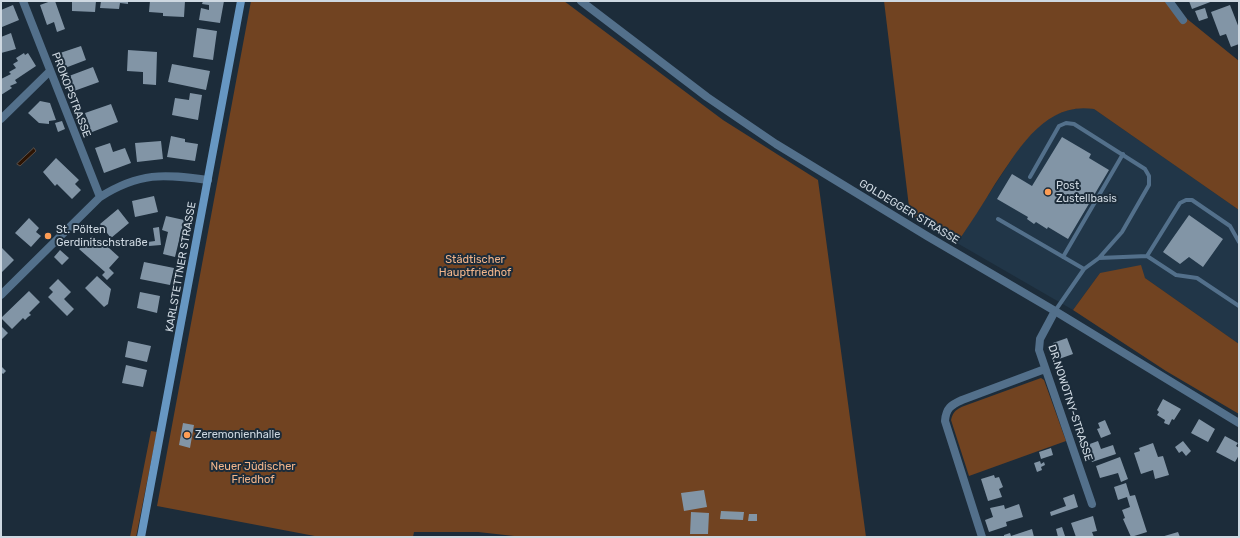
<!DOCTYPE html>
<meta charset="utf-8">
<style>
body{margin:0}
#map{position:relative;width:1240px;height:538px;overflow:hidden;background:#1c2c3a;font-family:Rubik,sans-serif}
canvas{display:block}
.frame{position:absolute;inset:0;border:2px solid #ced8e1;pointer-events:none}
</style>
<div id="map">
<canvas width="1240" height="538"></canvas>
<div class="frame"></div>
</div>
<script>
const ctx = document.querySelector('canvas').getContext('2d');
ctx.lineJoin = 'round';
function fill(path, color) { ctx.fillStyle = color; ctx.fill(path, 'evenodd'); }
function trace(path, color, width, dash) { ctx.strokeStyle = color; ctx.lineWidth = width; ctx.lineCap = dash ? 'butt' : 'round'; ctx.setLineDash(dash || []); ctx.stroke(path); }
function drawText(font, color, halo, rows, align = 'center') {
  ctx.font = font + ' Rubik,sans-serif'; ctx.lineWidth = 4; ctx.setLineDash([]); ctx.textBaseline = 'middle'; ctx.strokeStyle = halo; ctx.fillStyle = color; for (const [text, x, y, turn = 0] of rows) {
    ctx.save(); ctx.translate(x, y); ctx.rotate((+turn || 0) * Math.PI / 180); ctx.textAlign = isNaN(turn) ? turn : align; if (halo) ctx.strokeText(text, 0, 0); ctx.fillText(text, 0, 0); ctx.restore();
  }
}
fill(new Path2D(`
 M1083,107L1094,109L1239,210V344L1145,278L1100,273L1073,310L957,243L1017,151L1033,131L1052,116L1068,110Z`), '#213648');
fill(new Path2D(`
 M251,1H564L723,120L818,180L866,537H523L478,532H414L413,537H320L157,506Z
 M884,1H1165L1239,61V210L1094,109C1045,101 1018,150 995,184C983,204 970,224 957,243L910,215Z
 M1141,265L1145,278L1239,344V414L1166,371L1073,310L1100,273Z
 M1041,378L1044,380L1066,441L969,476L951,420C953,411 957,409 964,406Z
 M151,431L157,432L136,537H130Z`), '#714321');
const water = new Path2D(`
 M34,148L36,151L20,166L17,164Z`);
fill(water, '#2c1403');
trace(water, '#5d4f46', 1);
fill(new Path2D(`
 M51,1H55L65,29L57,32L54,22L47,25L40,5Z
 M72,1H96L95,12L72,11Z
 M101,1H128V4L120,3L119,9L100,8Z
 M150,1H185L184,17L163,16V13L149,12Z
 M203,1H224L220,23L199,20L201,8L209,10V5L202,4Z
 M1189,1H1213L1192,9Z
 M13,5L19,20L2,27L1,10Z
 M1230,5L1239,28V44L1231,47L1226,34L1220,36L1211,12Z
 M1205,8L1208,18L1199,21L1195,11Z
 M197,28L217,31L213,60L193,57Z
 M11,33L16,49L1,53V37Z
 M81,46L86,60L65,68L60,53Z
 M128,50L157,52L156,85L143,84V72L127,71Z
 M24,53L25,55L28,53L36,66L15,80L17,83L10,86L12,88L1,95V79L11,74L9,72L16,68L13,64L18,61L16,58Z
 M172,64L210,71L206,90L168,82Z
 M93,67L99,82L74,91L69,76Z
 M190,93L202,95L198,120L172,115L175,98L189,100Z
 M40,101L50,103L56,120L49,121V124L39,123L28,113Z
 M111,104L118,122L87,134L84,126L89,124L85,113Z
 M62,121L65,129L58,132L55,123Z
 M171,136L185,139V142L198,144L195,161L167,157Z
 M1062,137L1091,154L1089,158L1109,170L1068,239L1048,227L1047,229L1036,222L1034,224L1027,219L1028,217L997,199L1012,174L1032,186Z
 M161,141L163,159L137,162L135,143Z
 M110,143L113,152L125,148L131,163L104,173L95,148Z
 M56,158L79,180L75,184L81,190L72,199L57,184L55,186L43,172Z
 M154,196L158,212L135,217L132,201Z
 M118,209L129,223L111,238L100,224Z
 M1189,215L1223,239L1203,267L1189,257L1180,264L1163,252Z
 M166,216L184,220L175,257L163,254L168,232L162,230Z
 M29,218L39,228L36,232L41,236L31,247L15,233Z
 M159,227L161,245L149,246L148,242L155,241L153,228Z
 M92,236L97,241L99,239L119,257L109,268L114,273L107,280L102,275L105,272L79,249Z
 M2,248L14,260L1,273V250Z
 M60,250L69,258L62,265L54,257Z
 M144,262L174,268L170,285L140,279Z
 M97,276L111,289L108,304L104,307L85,288Z
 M58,279L71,292L64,299L74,309L67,316L48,297L53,292L49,288Z
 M29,291L40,302L29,313L31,315L28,317L25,320L23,318L12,329L1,318Z
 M140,292L160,296L157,313L137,308Z
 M1,326L8,333L1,340Z
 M1067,338L1073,354L1059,359L1053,343Z
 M128,341L151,346L147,362L125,357Z
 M126,365L147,370L143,387L122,383Z
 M1,366L6,371L3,374L1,372Z
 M1163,399L1181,409L1174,420L1172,419L1169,425L1164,423L1165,420L1157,415L1159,412L1157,410Z
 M1199,419L1215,429L1208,442L1191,433Z
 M1105,420L1111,434L1101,438L1097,429L1100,428L1098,423Z
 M183,423L194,425L190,448L179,445Z
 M1225,436L1238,443L1236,446L1239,448V455L1235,462L1216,452Z
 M1098,441L1101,449L1113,445L1116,454L1092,462L1087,445Z
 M1183,441L1191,451L1186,456L1182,451L1179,453L1175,447Z
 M1153,443L1158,457L1163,456L1169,475L1155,479L1153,470L1141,474L1134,453L1140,451L1139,448Z
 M1051,448L1053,455L1041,459L1039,452Z
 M1120,457L1128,479L1121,482L1118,473L1100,478L1096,466Z
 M1040,461L1041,464L1044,462L1045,465L1041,467L1042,470L1037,472L1034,463Z
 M994,475L995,478L999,477L1003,487L999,489L1002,497L988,501L981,479Z
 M1126,483L1130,496L1135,495L1147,532L1131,537L1123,519L1125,518L1122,510L1130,507L1127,497L1118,500L1114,487Z
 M704,490L707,507L684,511L681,493Z
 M1074,494L1078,507L1051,516L1050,512L1066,506L1063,498Z
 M1019,504L1023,517L1006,522L1007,526L989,532L985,520L993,517L990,508L1004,505L1005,509Z
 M721,511L744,512L743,520L720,519Z
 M691,512L709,513L708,534H690Z
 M749,514H757V521H748Z
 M1093,516L1097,531L1092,532L1094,537H1076L1071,523Z
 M1062,527L1065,536L1058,537L1056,529Z
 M1032,529L1034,537H1004V535L1010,533L1011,536Z
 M1178,532L1180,537H1161Z`), '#8295a6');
trace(new Path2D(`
 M1030,177L1059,126L1066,123L1074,124L1145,169L1149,176V185L1122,232L1099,258
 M998,219L1084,269
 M1147,256L1180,203L1186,200H1192L1230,226L1239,242
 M1063,257L1123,154
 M1055,311L1084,269L1099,258L1147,256L1176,275L1197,278L1239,306`), '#53708b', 4);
trace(new Path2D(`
 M23,1L100,197
 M1169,1L1183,20
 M1,119L50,71
 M1,295L100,197C140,172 163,174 208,180
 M1055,311L1040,339L1039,350L1092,504
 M982,537L945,421C946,408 951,405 962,400L1045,369`), '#53708b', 8);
trace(new Path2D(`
 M581,1L707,97L776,144L927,236L1055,311L1239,423`), '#53708b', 8);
trace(new Path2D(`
 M141,537L241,1`), '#6797c2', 8);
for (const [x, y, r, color] of [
 [1048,192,4,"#fd9d55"],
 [48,236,4,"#fd9d55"],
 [187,435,4,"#fd9d55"]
]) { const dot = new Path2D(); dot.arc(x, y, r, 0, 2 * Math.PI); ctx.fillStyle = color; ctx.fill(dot); trace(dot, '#1c2c3a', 1.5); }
drawText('11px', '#ced8e1', '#1c2c3a', [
 ["PROKOPSTRASSE",71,95,69],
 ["GOLDEGGER STRASSE",909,212,31],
 ["KARLSTETTNER STRASSE",181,267,-80],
 ["DR.NOWOTNY-STRASSE",1070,403,72]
]);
drawText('11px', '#ced8e1', '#1c2c3a', [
 ["Post",1056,186],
 ["Zustellbasis",1056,199],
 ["St. Pölten",56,230],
 ["Gerdinitschstraße",56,243],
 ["Zeremonienhalle",195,435]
], 'left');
drawText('11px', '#f2b58b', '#1c2c3a', [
 ["Städtischer",475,260],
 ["Hauptfriedhof",475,273],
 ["Neuer Jüdischer",253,467],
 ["Friedhof",253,480]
]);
</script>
